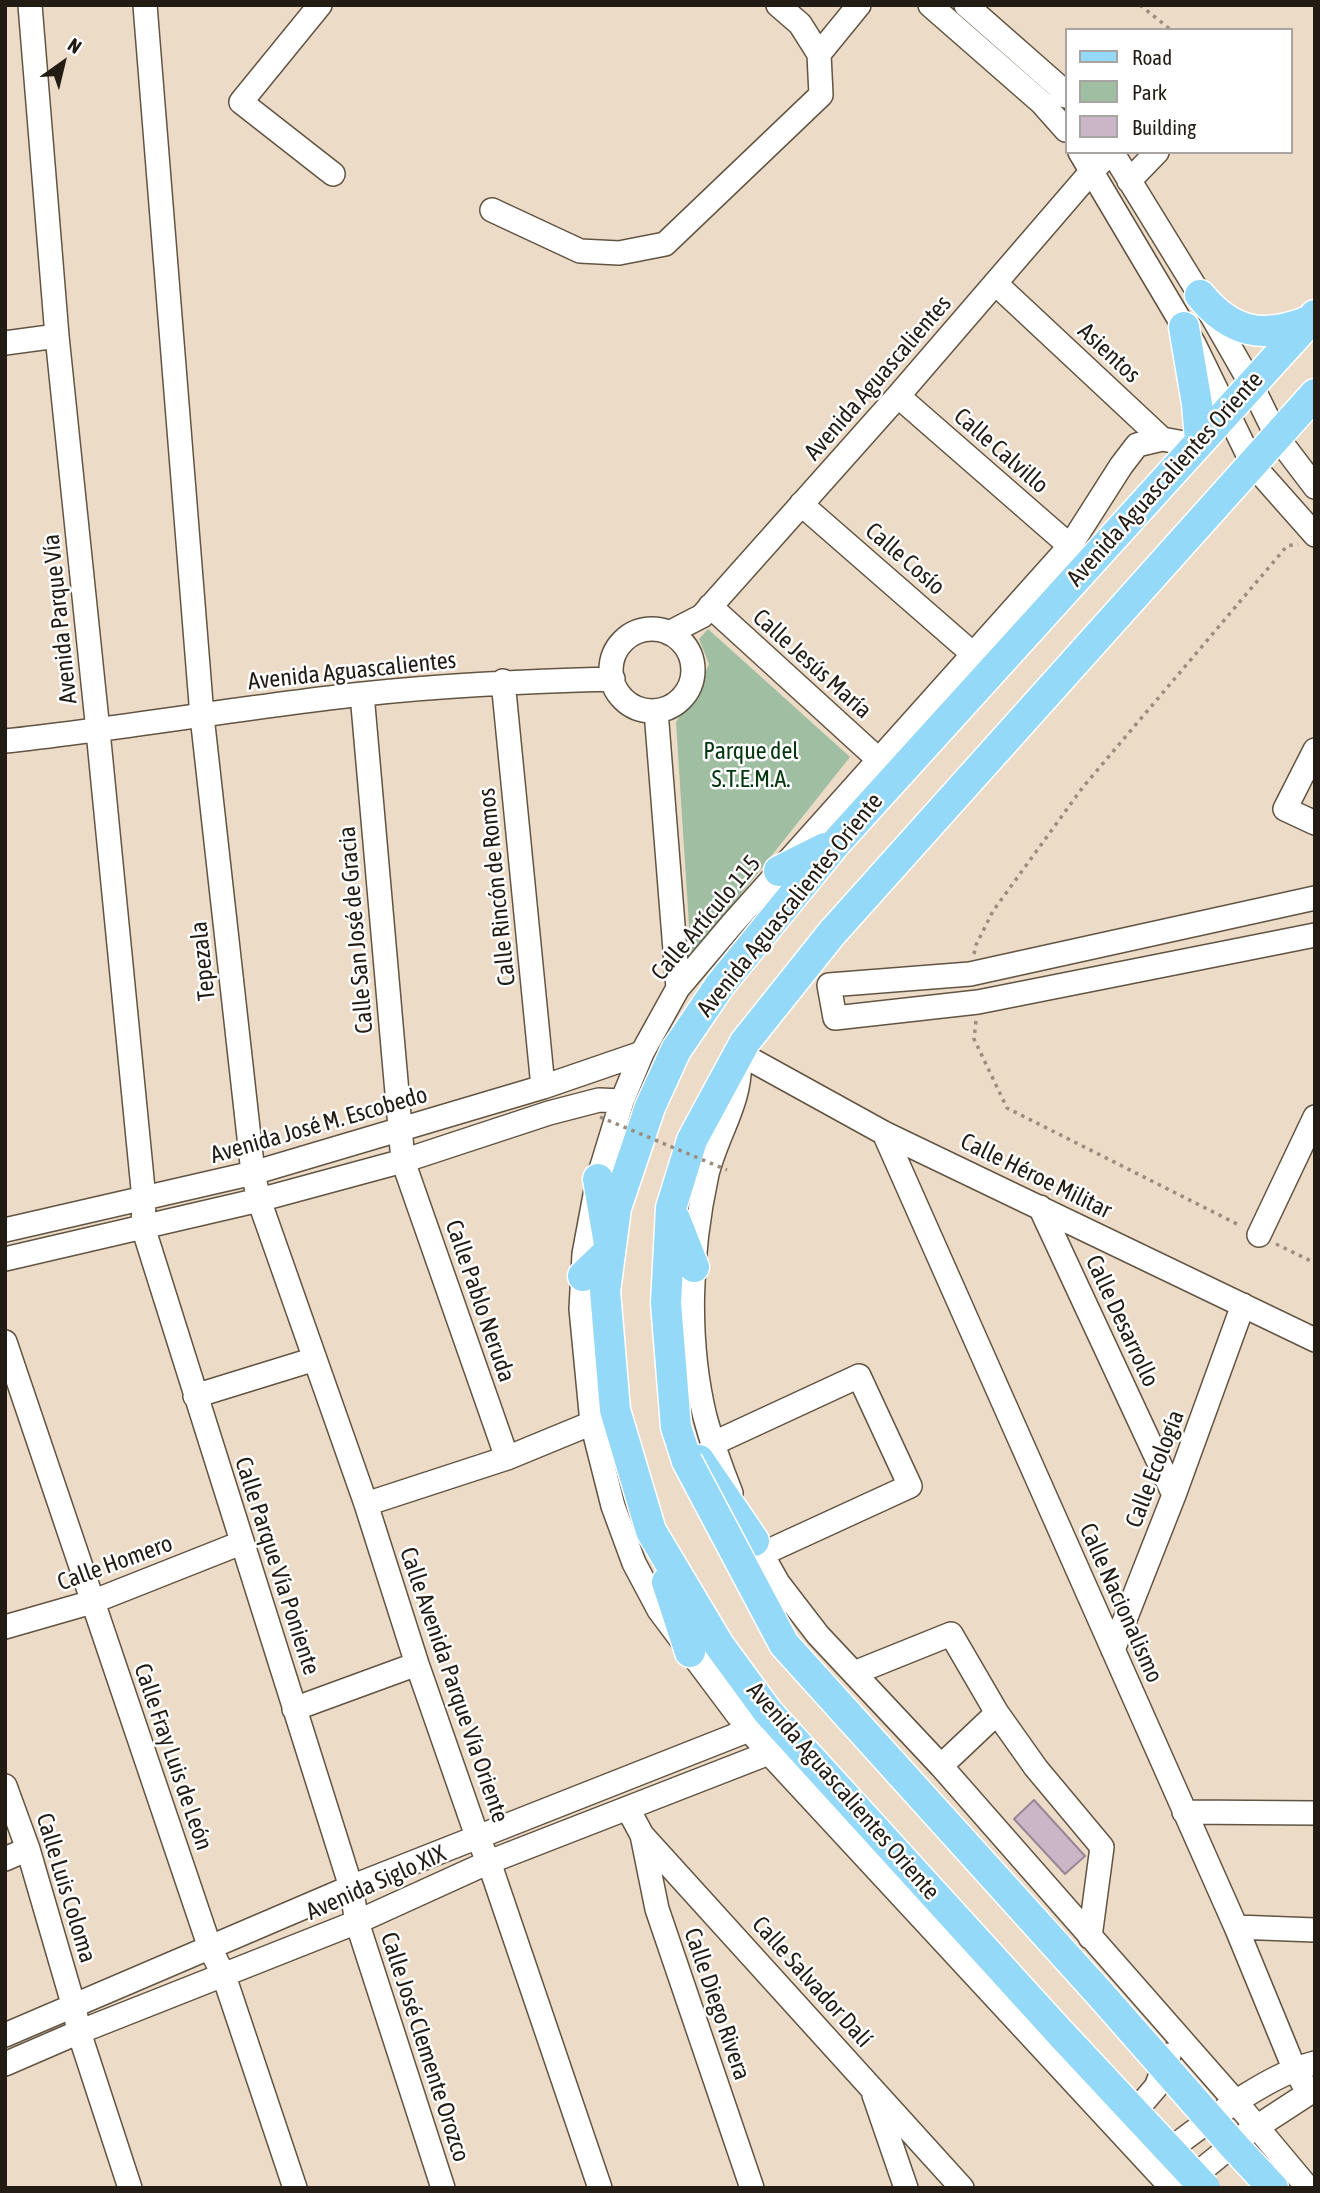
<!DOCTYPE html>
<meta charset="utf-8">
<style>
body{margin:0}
#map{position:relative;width:1320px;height:2193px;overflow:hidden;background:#ecdbc7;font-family:"Asap Condensed",sans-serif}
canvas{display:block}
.frame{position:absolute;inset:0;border:7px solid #221c14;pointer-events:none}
.legend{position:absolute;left:1065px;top:28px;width:228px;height:126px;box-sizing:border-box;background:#fff;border:2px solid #a7a4a1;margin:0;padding:9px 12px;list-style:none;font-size:21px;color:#221c14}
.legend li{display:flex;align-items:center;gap:14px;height:35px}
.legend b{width:35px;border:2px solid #a7a4a1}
.north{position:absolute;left:28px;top:28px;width:70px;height:70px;-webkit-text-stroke:5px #fff;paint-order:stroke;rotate:34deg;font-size:19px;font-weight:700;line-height:28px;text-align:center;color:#221c14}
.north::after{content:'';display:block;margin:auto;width:24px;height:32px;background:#221c14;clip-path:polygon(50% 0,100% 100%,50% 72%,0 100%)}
</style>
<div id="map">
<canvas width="1320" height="2193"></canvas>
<div class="frame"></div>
<ul class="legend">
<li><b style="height:9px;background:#95d9f8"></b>Road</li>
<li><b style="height:19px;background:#a0bea2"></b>Park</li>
<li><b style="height:19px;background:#cbb6c7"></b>Building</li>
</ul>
<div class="north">N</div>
</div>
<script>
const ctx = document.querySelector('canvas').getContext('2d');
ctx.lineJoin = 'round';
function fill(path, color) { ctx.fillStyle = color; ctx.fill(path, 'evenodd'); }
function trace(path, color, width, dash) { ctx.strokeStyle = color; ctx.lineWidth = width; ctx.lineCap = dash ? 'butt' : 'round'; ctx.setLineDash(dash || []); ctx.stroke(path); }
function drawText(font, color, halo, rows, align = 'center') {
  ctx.font = font + ' "Asap Condensed",sans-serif'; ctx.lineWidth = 5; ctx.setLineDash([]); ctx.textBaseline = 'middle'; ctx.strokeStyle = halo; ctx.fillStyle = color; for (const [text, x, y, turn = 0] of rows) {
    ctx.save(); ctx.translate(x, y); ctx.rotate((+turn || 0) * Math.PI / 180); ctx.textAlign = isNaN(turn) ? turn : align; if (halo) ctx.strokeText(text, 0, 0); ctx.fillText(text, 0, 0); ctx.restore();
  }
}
fill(new Path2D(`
 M708,629L850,757L691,957L676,722L698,689L709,664L699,639Z`), '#a0bea2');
const building = new Path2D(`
 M1034,1800L1085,1856L1065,1874L1014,1819Z`);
fill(building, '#cbb6c7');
trace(building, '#988595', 2);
const minor = new Path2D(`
 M30,5L57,336L98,731L144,1199L143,1227L351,1887L357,1922L443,2188
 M145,5L202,716L253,1173L259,1200L366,1504L417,1664L478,1839L489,1862L600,2188
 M320,5L241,102L333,174
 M930,5L1042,103L1066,130
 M966,5L1058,86L1066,96
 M819,54L859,5
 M1080,152L1194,344L1253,465L1315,535
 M1112,152L1200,295L1251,384L1277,437L1315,487
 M1129,181L1157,152
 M492,210L580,251L619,253L665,244L821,95L819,54L800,24L778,5
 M995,283L1162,439L1195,445
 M5,343L57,336
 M898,396L1070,546
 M1162,439L1137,445L1121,466L1070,546L733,923L678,988L642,1053L622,1101L598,1179L584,1254L581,1309L592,1423L613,1506L634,1563L659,1610L749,1730L769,1753L1172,2188
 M801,504L973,654
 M710,606L879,760
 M611 670a41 41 0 1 1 82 0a41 41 0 1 1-82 0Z
 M669,633L702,616L898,396L1091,172L1111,152
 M503,681L543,1087
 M362,694L403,1161L507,1458
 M656,711L678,988
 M5,741C125,728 244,707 363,694C446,685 529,681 613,679
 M1315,750L1285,809L1315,823
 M1315,898L970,974L829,985L835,1018L978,1002L1315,935
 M739,1053L884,1133L1315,1340
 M884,1133L1236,1927L1294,2068L1309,2093
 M1040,1207L1174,1495
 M5,1230L253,1173L543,1087L642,1053
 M1259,1235L1315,1117
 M5,1259L259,1200L403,1161L549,1113L599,1100L622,1101
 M5,1342L210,1948L224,1976L295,2188
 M195,1396L315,1359
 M712,1444L859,1376L910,1486L762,1554
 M731,1493C721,1468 712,1443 705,1417C686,1339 690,1252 707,1174C717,1133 743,1100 739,1057
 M366,1504L507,1458L592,1423
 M747,1528L778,1583L818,1635L941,1766L1236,2102L1308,2188
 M5,1627L92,1602L241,1543
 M1113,1650L1174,1495L1243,1305
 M854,1673L951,1634L997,1713L1036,1768L1102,1847L1090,1937
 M294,1709L417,1664
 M941,1766L997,1713
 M5,1786L28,1849L74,2007L79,2032L130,2188
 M628,1809L642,1835L962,2188
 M1184,1812L1315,1813
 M642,1835L657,1909L752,2188
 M5,1859L28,1849
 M1236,1927L1315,1930
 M5,2035L351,1887L749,1730
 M5,2064L79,2032L357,1922L489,1862L769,1753
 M874,2095L906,2188
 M1117,2109L1144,2101L1156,2087L1169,2055
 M1157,2159C1201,2127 1263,2076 1315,2063
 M1182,2186L1246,2134L1309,2093L1315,2092`);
const major = new Path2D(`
 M1200,295C1232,334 1264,339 1309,321
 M1184,327L1197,404L1200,440
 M779,871L825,848
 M675,1219L694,1267
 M583,1276L610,1250L598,1179
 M699,1460L754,1541
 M687,1461L676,1427L666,1303L671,1208L692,1140L745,1042L832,933L1315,394
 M667,1582L690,1652
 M1063,2036L768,1712L719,1645L651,1531L615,1410L605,1291L616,1208L650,1107L676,1050L720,985L835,844L1315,315
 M1233,2145L1273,2188`);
trace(minor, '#625442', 26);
trace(major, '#fff', 33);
trace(new Path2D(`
 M1140,5L1171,30
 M974,954L976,945L993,911L1083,787L1287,546L1298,544
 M976,1021L974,1039L1007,1108L1241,1226
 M1276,1244L1315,1263`), '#9a8d7e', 3.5, [3.5, 5]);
trace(minor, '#fff', 23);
trace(major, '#95d9f8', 30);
const majorBridge = new Path2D(`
 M687,1461L784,1644L1102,1996L1233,2145
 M1063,2036L1205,2188`);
trace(majorBridge, '#fff', 33, []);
trace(new Path2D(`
 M600,1117L727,1170`), '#9a8d7e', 3.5, [3.5, 5]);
trace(majorBridge, '#95d9f8', 30);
drawText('24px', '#221c14', '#fff', [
 ["Asientos",1109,353,43],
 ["Avenida Aguascalientes",878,378,-49],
 ["Calle Calvillo",1001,451,41],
 ["Avenida Aguascalientes Oriente",1165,479,-48],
 ["Calle Cosío",905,559,41],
 ["Avenida Parque Vía",60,619,-96],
 ["Calle Jesús María",812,664,42],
 ["Avenida Aguascalientes",352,671,-6],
 ["Calle Rincón de Romos",497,887,-96],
 ["Avenida Aguascalientes Oriente",790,905,-51],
 ["Calle Artículo 115",706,918,-50],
 ["Calle San José de Gracia",356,930,-95],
 ["Tepezala",203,961,-96],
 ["Avenida José M. Escobedo",319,1125,-16],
 ["Calle Héroe Militar",1036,1176,26],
 ["Calle Pablo Neruda",480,1301,71],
 ["Calle Desarrollo",1122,1321,65],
 ["Calle Ecología",1155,1469,-69],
 ["Calle Homero",115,1563,-20],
 ["Calle Parque Vía Poniente",277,1566,72],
 ["Calle Nacionalismo",1121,1603,66],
 ["Calle Avenida Parque Vía Oriente",454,1685,71],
 ["Calle Fray Luis de León",173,1757,71],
 ["Avenida Aguascalientes Oriente",843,1791,49],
 ["Avenida Siglo XIX",376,1883,-24],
 ["Calle Luis Coloma",66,1888,73],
 ["Calle Salvador Dalí",812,1982,48],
 ["Calle Diego Rivera",717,2004,71],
 ["Calle José Clemente Orozco",425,2047,72]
]);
drawText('24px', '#01360f', '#fff', [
 ["Parque del",751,751],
 ["S.T.E.M.A.",751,779]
]);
</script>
